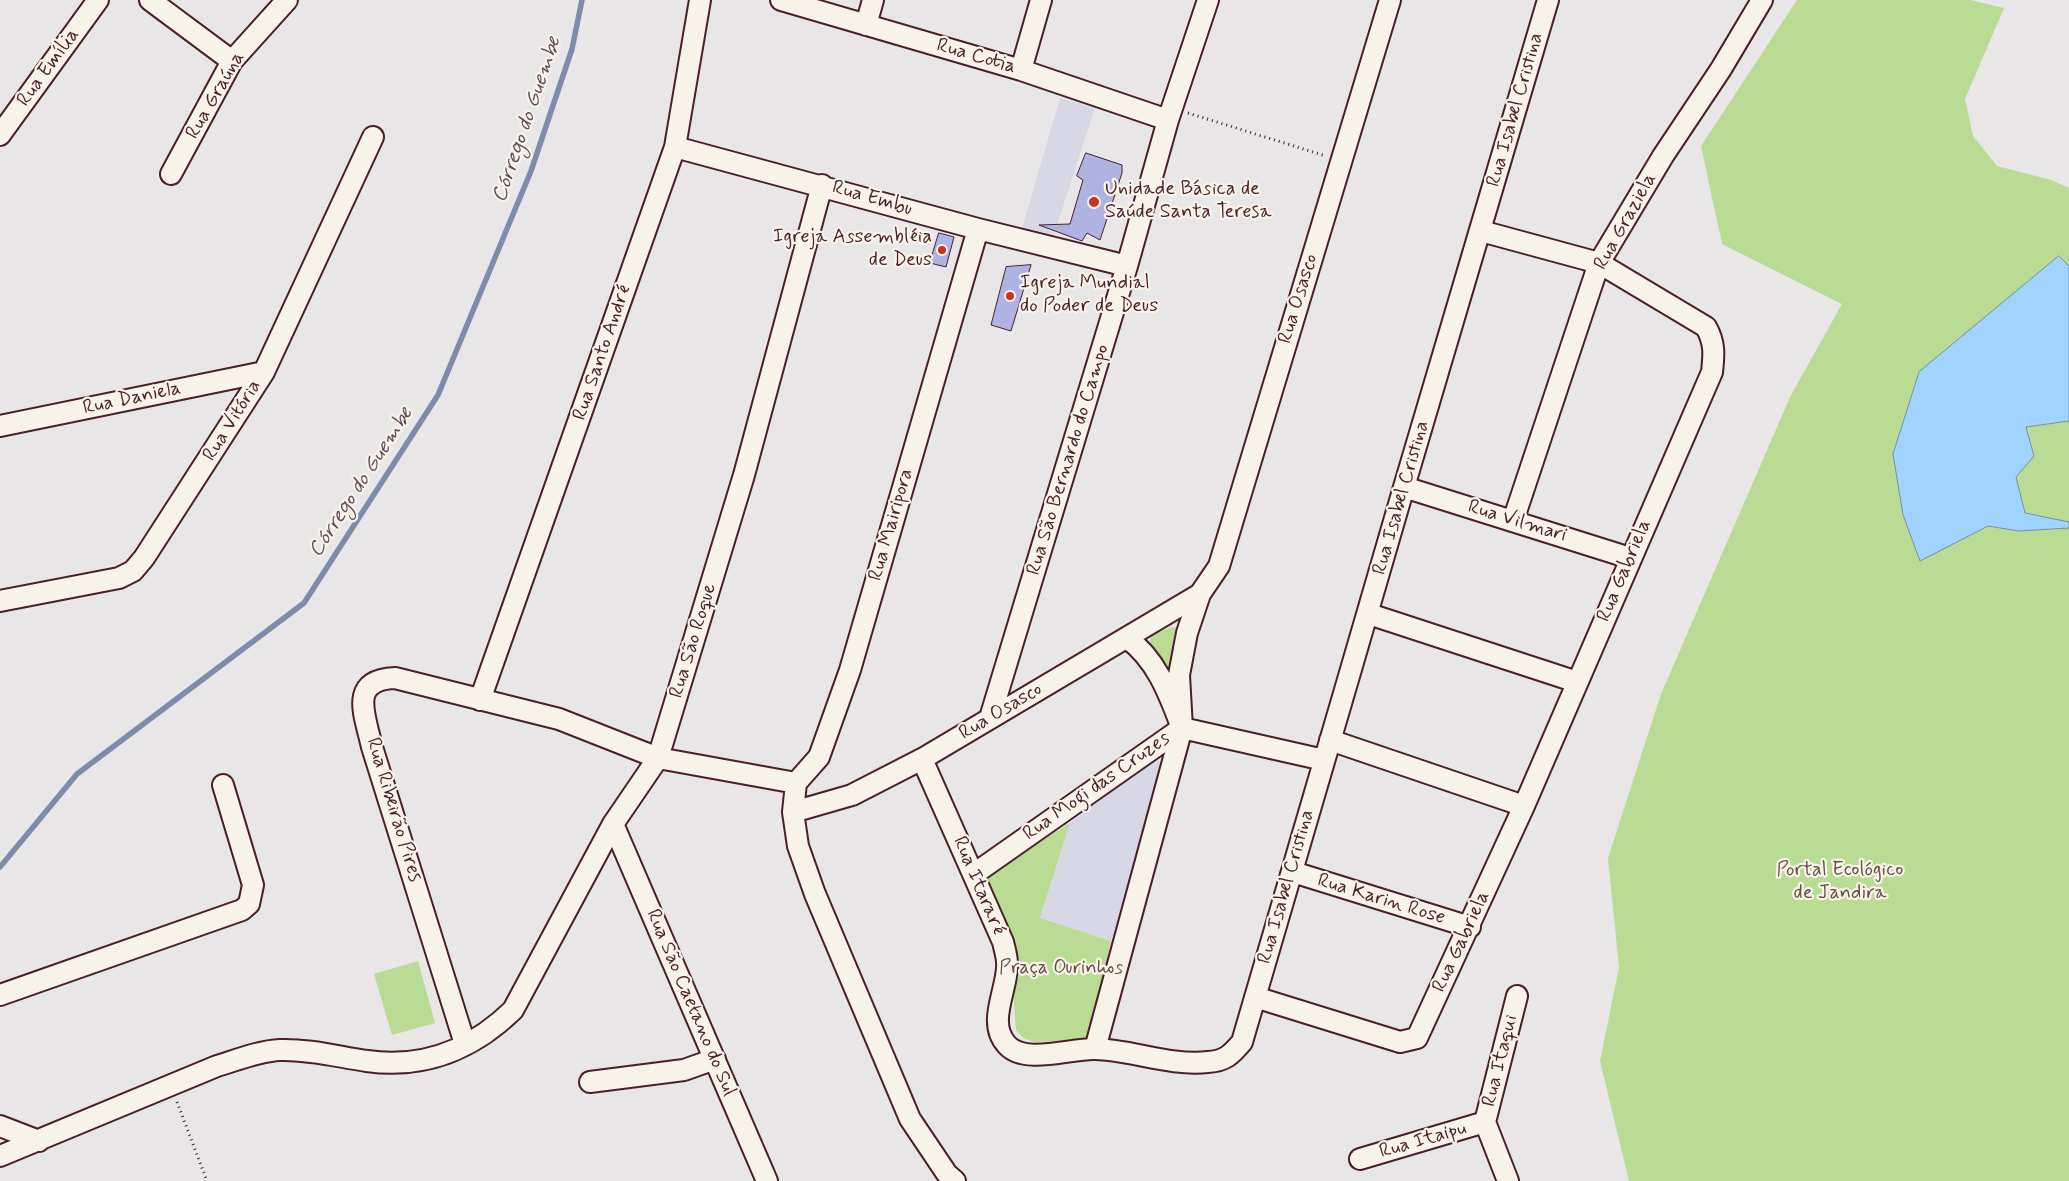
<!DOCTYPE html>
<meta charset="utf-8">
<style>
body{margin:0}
canvas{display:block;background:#e8e6e7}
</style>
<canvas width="2069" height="1181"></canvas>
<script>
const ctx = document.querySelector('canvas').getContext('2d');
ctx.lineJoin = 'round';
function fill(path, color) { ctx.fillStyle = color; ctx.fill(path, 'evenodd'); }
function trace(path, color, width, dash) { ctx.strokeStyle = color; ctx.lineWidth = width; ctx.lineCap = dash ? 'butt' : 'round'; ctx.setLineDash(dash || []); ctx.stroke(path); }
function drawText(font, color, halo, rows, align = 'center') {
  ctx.font = font + ' Mynerve,sans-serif'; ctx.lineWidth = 4.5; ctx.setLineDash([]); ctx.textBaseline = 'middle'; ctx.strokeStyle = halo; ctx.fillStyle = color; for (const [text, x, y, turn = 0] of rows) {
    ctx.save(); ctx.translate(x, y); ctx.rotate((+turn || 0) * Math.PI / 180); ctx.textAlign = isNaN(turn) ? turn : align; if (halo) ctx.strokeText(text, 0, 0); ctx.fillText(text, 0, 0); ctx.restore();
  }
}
fill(new Path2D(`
 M1060,98L1095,108L1053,237L1022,229Z
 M1158,760L1162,767L1111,941L1040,919L1070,823L1151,762Z`), '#d7d7e6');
fill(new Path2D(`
 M1797,0H1970L2004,8L1965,99L1973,136L1997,166L2051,180L2069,188V1181H1629L1600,1061L1619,967L1608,858L1661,694L1791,395L1842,304L1722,244L1701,146Z
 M1171,627L1177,628L1175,679L1169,680L1149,647L1151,636Z
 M1070,823L1040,918L1111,941L1089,1036L1080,1040L1034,1042L1023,1038L1016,1030L1013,991L1019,976V960L986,880L990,873Z
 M418,961L435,1023L392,1035L374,974Z`), '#badb94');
const water = new Path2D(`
 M2059,256L2069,266V421L2026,427L2034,456L2016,477L2025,513L2069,522V528L2019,531L1988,526L1920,561L1903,515L1893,454L1919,372Z`);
fill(water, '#a0d3fe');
trace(water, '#7e8baa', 1);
trace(new Path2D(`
 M0,867L77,774L304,603L438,395L531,171L572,49L582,0`), '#7e8baa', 5.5);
const building = new Path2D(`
 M1086,153L1122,165V173L1100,240L1087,233L1082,241L1039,225L1070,224L1083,180L1077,176Z
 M939,233L954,237L946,267L930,263Z
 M1031,265L1011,331L991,325L1006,267Z`);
fill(building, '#aeb3e4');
trace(building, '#4a1f2b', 1);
const minor = new Path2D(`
 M150,0L232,61
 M781,0L1021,70L1168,120
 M866,25L873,0
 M1021,70L1041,0
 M0,135L98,0
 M675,147L978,229L1127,266
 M171,174L232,61L287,0
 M0,426L264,372
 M1404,487L1630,558
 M1513,521L1599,263L1663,156L1721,69L1762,0
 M0,601L119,578L133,571L144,558L264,372L373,137
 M1369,614L1577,682
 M480,700L675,147L700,0
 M990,718L1127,266L1168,120L1208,0
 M1182,728L1324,760
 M1330,740L1524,806
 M922,759L1003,942C1005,951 1008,959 1007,968C1006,992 987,1024 1007,1045C1025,1065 1071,1048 1095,1049C1133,1050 1168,1066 1208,1062C1225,1061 1231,1055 1242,1042C1297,857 1350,672 1404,487C1451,324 1501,163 1548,0
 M793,812L852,795L922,759L1200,594L1219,566L1390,0
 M613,824L767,1181
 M1293,872L1470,927
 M974,874L1182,728C1169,694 1157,660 1127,638
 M0,995L242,910L249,904L253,885L223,785
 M1255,997L1400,1042L1417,1038L1524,806L1712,372C1714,354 1715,343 1706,327L1599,263L1481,231
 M465,1044L372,747C365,715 348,680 395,678L559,719L658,758L796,783
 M1095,1049L1182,728L1179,675L1187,633L1200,594
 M590,1082L684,1070L715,1059
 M0,1126L39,1141
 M0,1156L217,1066C237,1060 259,1051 280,1050C309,1049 339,1057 367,1061C424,1069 473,1049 513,1010L613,824L658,758L744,475L822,185
 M1360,1159L1485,1122
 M955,1181L947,1174L910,1119L815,894L798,846L793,812L796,783L819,757L850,670L978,229
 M1508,1181L1485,1122L1517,996`);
trace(minor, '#4a1f2b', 24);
trace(new Path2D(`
 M1188,113L1326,156
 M177,1102L207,1181`), '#4a1f2b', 3, [1, 4]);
trace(minor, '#f7f3e8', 20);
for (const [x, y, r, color] of [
 [1094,202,6,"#c8321e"],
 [942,250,5,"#c8321e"],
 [1010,296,5,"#c8321e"]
]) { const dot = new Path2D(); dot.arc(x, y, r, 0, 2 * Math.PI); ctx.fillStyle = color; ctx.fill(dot); trace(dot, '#f7f3e8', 2); }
drawText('20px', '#4a1f2b', '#f7f3e8', [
 ["Rua Cotia",976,57,16],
 ["Rua Emília",49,68,-54],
 ["Rua Graúna",216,96,-60],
 ["Rua Isabel Cristina",1516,110,-74],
 ["Rua Embu",872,199,16],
 ["Rua Graziela",1626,222,-61],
 ["Rua Osasco",1299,299,-73],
 ["Rua Santo André",603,353,-71],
 ["Rua Daniela",132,399,-12],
 ["Rua Vitória",233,421,-58],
 ["Rua São Bernardo do Campo",1069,460,-73],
 ["Rua Isabel Cristina",1402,498,-74],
 ["Rua Vilmari",1517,522,17],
 ["Rua Mairipora",892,525,-74],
 ["Rua Gabriela",1625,571,-67],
 ["Rua São Roque",694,641,-73],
 ["Rua Osasco",1001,712,-31],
 ["Rua Mogi das Cruzes",1097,787,-35],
 ["Rua Ribeirão Pires",393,810,73],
 ["Rua Itararé",978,886,67],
 ["Rua Isabel Cristina",1287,887,-74],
 ["Rua Karin Rose",1381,900,17],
 ["Rua Gabriela",1462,942,-65],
 ["Rua São Caetano do Sul",690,1003,67],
 ["Rua Itaqui",1501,1061,-76],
 ["Rua Itaipu",1423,1141,-16]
]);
drawText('20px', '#4a1f2b', '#f7f3e8', [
 ["Unidade Básica de",1105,190],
 ["Saúde Santa Teresa",1105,213],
 ["Igreja Assembléia",932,238,"right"],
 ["de Deus",932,261,"right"],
 ["Igreja Mundial",1020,284],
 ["do Poder de Deus",1020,307]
], 'left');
drawText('20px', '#664e45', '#f7f3e8', [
 ["Portal Ecológico",1840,871],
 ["de Jandira",1840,894],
 ["Praça Ourinhos",1061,969]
]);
drawText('italic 21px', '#604c60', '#f7f3e8', [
 ["Córrego do Guembe",528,120,-71],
 ["Córrego do Guembe",362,483,-57]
]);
</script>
